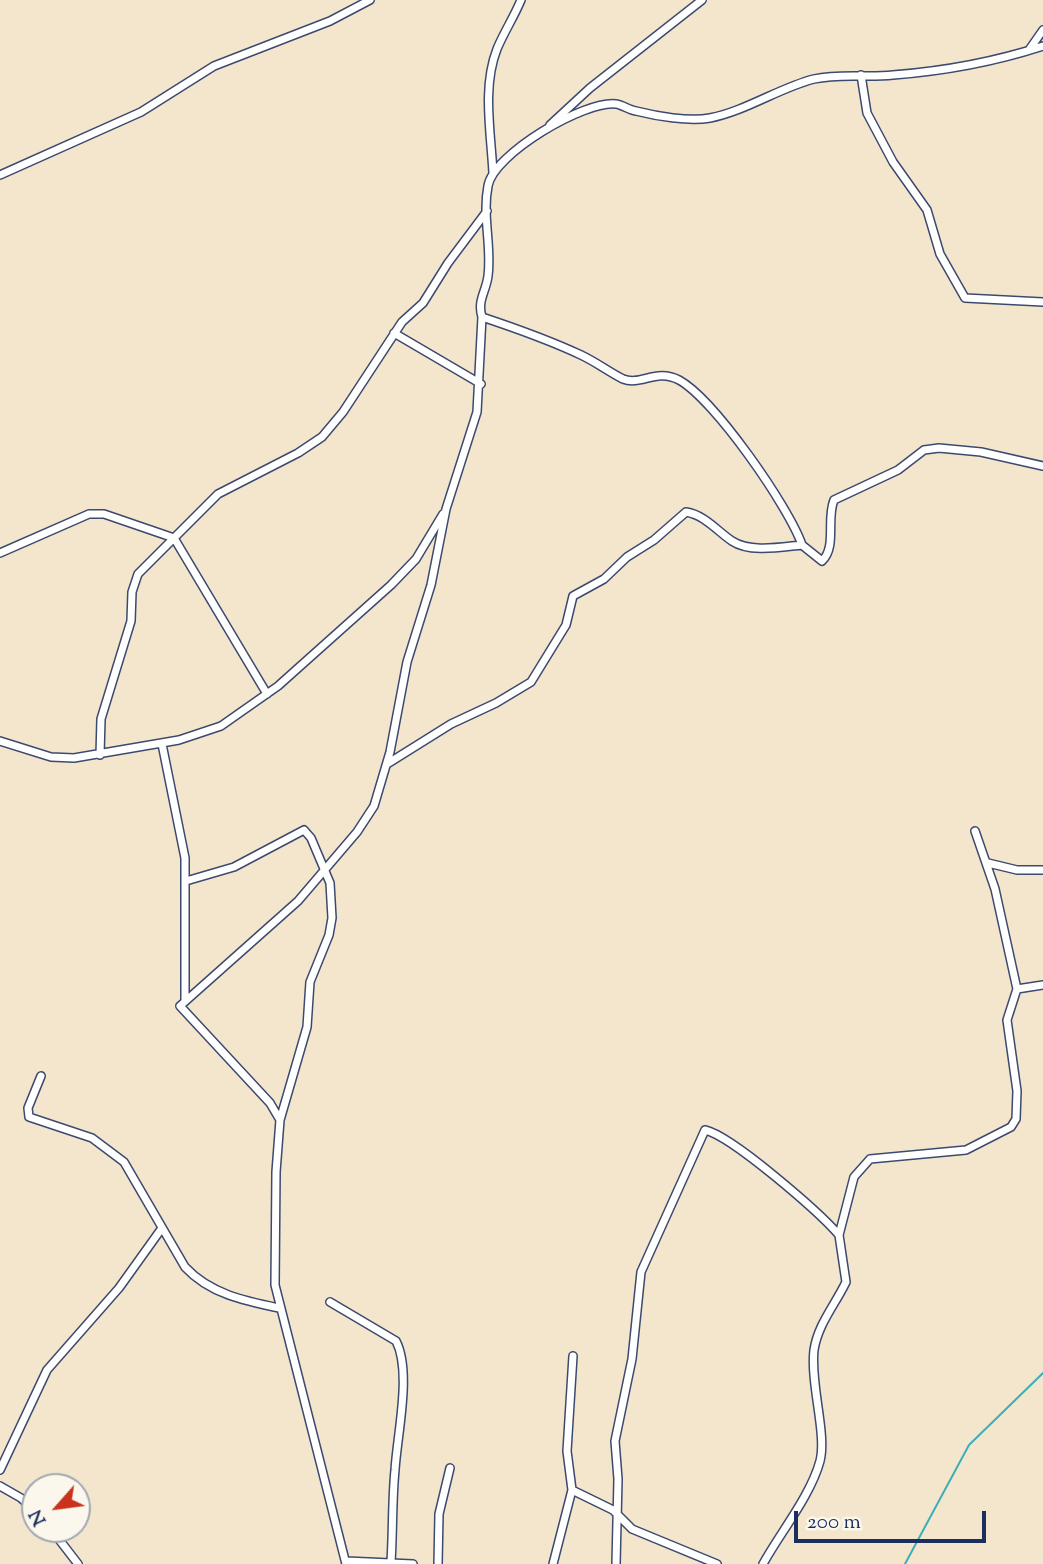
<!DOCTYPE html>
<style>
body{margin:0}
#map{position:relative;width:1043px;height:1564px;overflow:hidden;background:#f4e6cd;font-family:"Sorts Mill Goudy",serif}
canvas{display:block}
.north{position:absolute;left:21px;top:1473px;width:70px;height:70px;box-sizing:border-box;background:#fbf7ec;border:2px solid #a1a7b3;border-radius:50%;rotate:242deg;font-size:19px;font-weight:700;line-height:28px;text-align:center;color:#1b2f5e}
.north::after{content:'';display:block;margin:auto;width:24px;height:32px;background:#c8321e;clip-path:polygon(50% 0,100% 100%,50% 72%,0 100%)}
.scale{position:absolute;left:794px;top:1511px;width:192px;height:32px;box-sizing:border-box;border:4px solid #1b2f5e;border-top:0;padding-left:9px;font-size:21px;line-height:24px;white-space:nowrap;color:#1b2f5e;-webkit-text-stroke:5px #fbf7ec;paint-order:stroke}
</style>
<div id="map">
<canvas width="1043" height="1564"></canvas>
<div class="north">N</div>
<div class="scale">200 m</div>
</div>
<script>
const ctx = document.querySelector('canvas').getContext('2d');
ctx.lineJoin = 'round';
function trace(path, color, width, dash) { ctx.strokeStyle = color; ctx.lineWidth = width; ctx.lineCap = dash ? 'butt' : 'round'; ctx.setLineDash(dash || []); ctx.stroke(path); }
trace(new Path2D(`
 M905,1564L969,1445L1043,1373`), '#3daeb7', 2);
const street = new Path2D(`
 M1029,50L1043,30
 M861,75L867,113L893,162L927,210L940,254L965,298L1043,302
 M550,125L590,88L702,0
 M493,173C491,133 482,87 497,49C504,32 514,17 521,0
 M0,175L141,112L214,66L330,21L370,0
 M482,317C515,328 549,340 581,355C596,362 609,372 623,379C641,386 656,368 679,380C714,399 789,507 802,545
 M394,333L481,384
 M0,553L89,514H104L174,538L218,494L298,453L322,437L343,412L402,322L423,303L448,263L487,211
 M0,741L51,757L74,758L179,740L221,726L278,686L391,585L416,559L443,514
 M162,744L185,858V1001
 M100,755L101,719L131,621L132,592L138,574L174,538L267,694
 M387,764L451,724L496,703L531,682L566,625L573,596L604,579L627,557L654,540L686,512C705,515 717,531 732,541C750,553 781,547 802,545L822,561C837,547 826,519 834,500L898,470L924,450L939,448L981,452L1043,466
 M975,831L995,889L1017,989
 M988,863L1017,870H1043
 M186,881L234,867L304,830L311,838L330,883L332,918L329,935L310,982L307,1027L280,1120L276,1172L275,1285L346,1564
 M41,1076L28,1108L29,1117L92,1138L124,1162L185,1267C210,1294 245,1301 279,1308
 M280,1120L270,1103L180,1006L298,901L357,832L374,806L390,752L407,662L431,585L446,509L477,412L482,317C477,300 486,292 488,276C492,247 482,216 488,186C493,154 585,100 616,104C623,105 629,110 636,111C656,116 689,122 710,118C746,111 781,87 814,79C841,73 866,78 893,75C944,71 994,62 1043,46
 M330,1302L396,1341C412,1372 397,1435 395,1470C392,1500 393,1531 391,1562
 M0,1470L47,1370L119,1288L162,1228
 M0,1486L21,1498L35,1511
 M572,1490L613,1510L632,1529L717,1564
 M51,1529L78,1564
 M346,1561L413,1564
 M438,1564L439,1514L450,1468
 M553,1564L572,1490L567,1451L573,1356
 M616,1564L618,1479L615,1441L632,1359L641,1272L705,1130C732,1136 819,1212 839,1235
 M763,1564C780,1533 811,1495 820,1461C827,1434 810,1384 814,1350C818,1324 835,1305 846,1282L839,1235L854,1177L870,1159L966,1150L1011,1127L1016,1119L1017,1091L1007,1020L1017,989L1043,985`);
trace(street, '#3c4a6f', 10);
trace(street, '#fff', 7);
</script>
